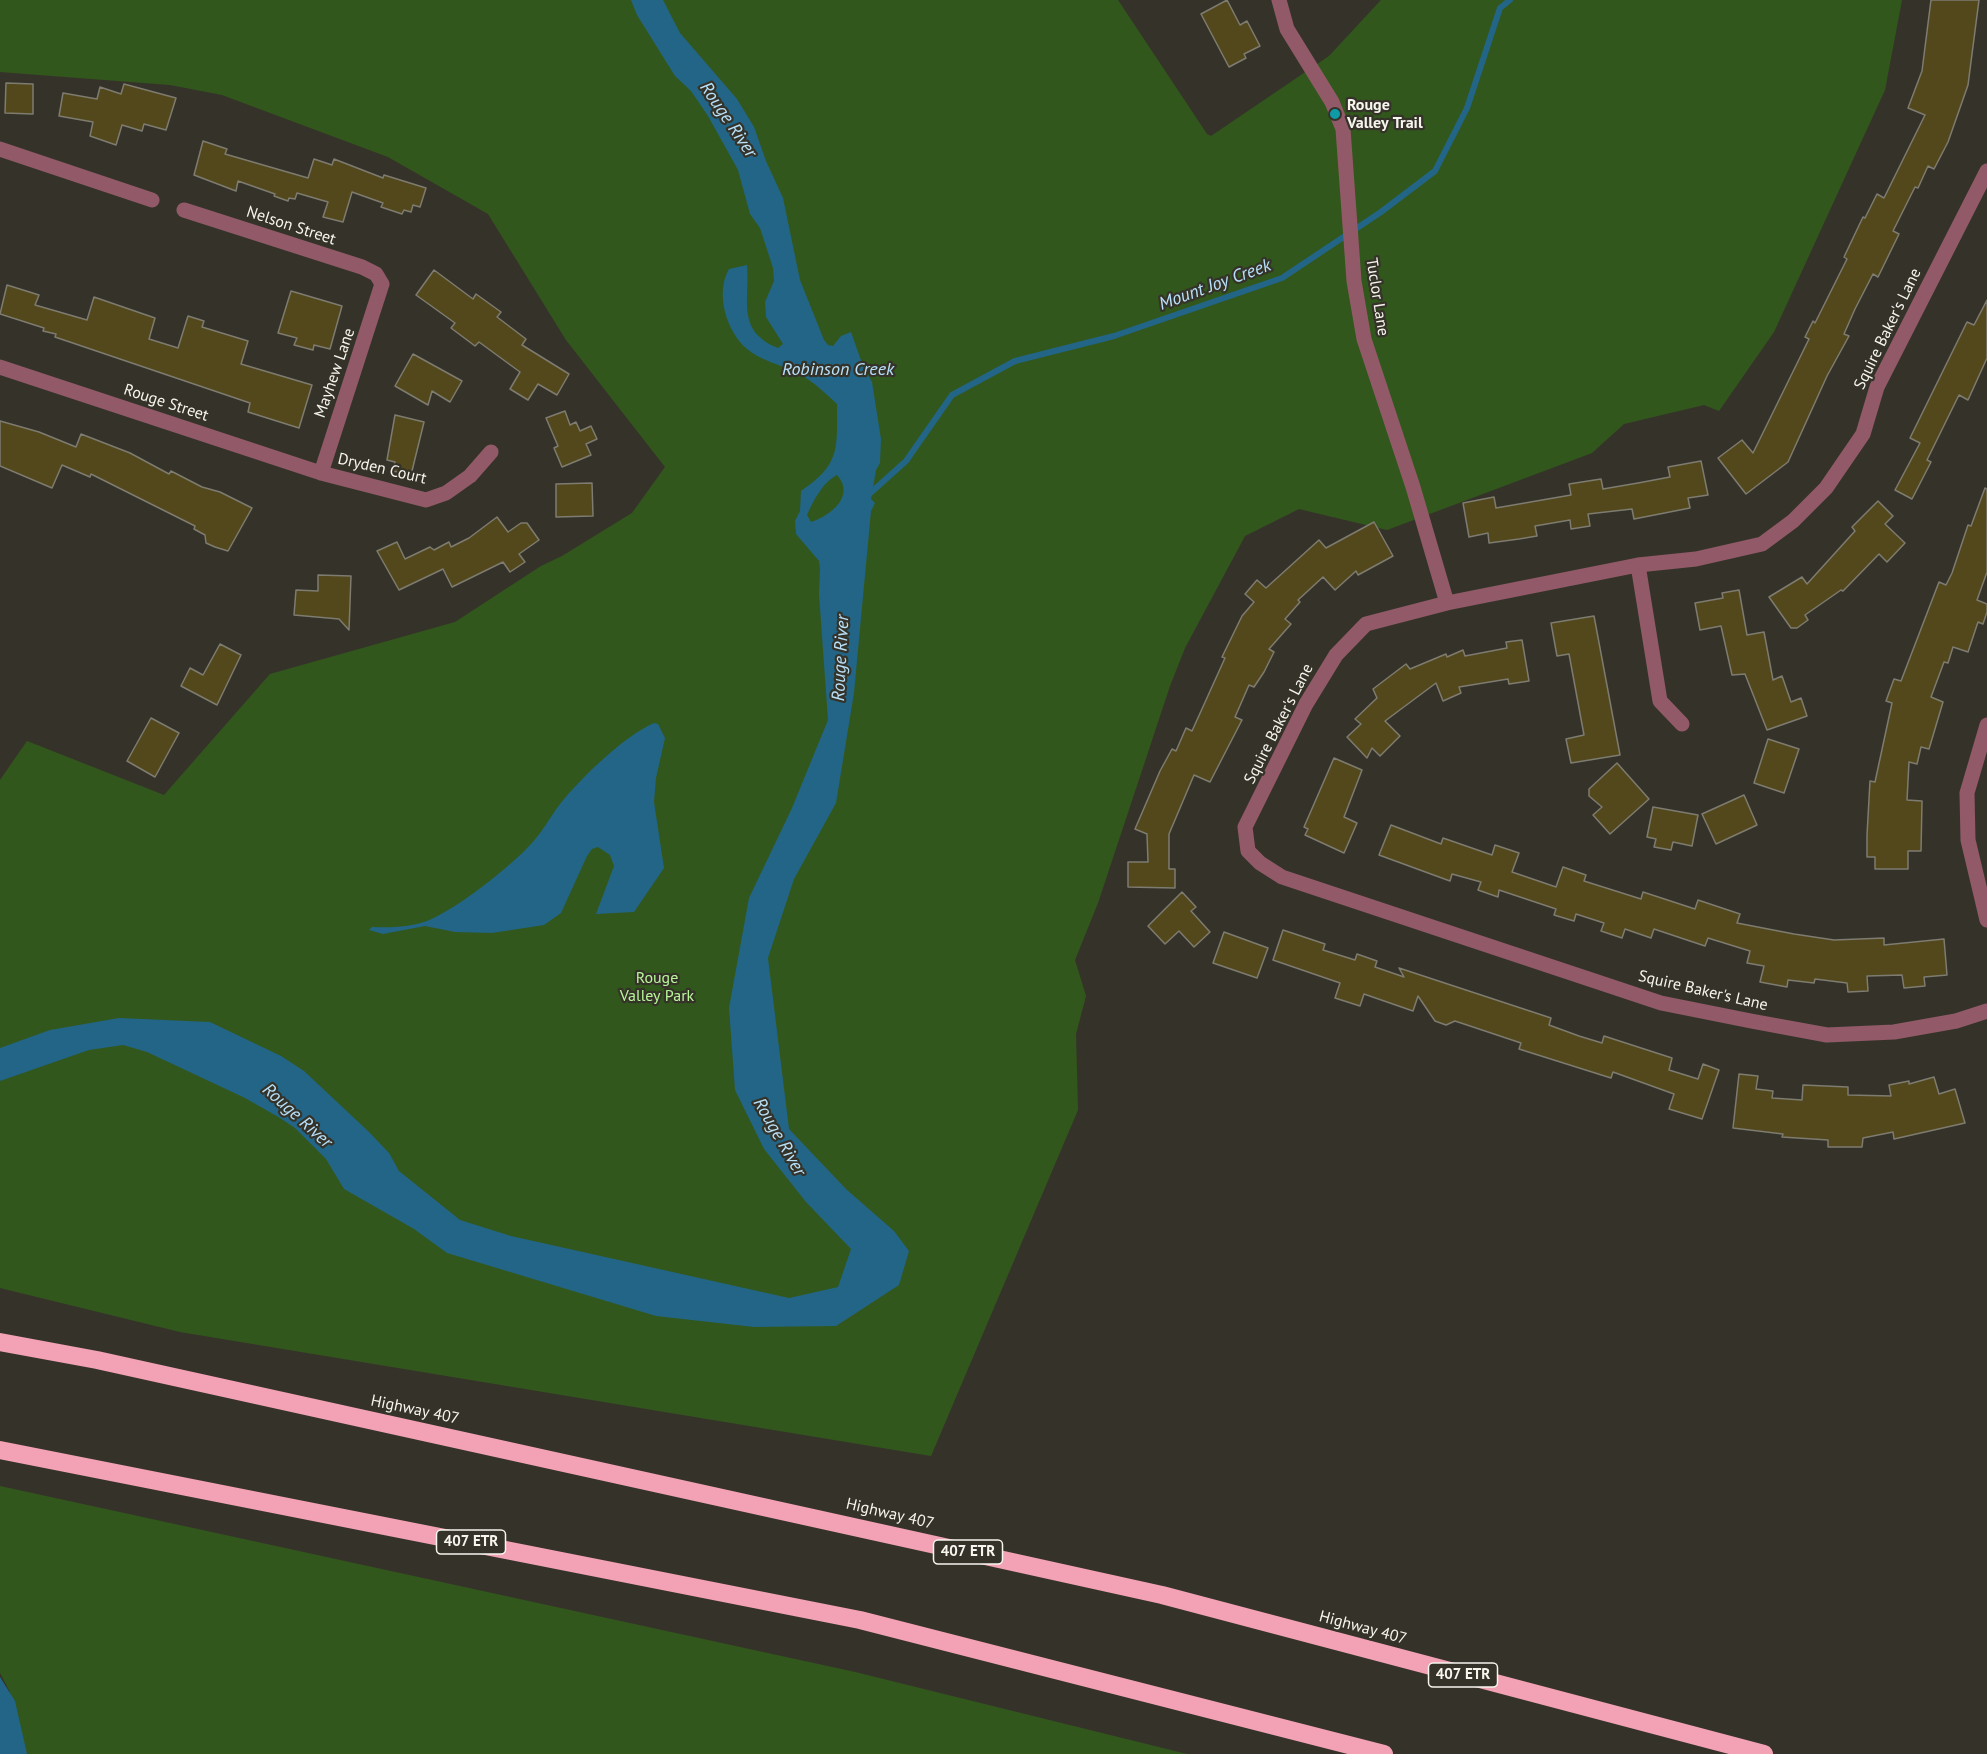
<!DOCTYPE html>
<style>
body{margin:0}
canvas{display:block;background:#353329}
</style>
<canvas width="1987" height="1754"></canvas>
<script>
const ctx = document.querySelector('canvas').getContext('2d');
ctx.lineJoin = 'round';
function fill(path, color) { ctx.fillStyle = color; ctx.fill(path, 'evenodd'); }
function trace(path, color, width, dash) { ctx.strokeStyle = color; ctx.lineWidth = width; ctx.lineCap = dash ? 'butt' : 'round'; ctx.setLineDash(dash || []); ctx.stroke(path); }
function drawText(font, color, halo, rows, align = 'center') {
  ctx.font = font + ' "PT Sans",sans-serif'; ctx.lineWidth = 4.5; ctx.setLineDash([]); ctx.textBaseline = 'middle'; ctx.strokeStyle = halo; ctx.fillStyle = color; for (const [text, x, y, turn = 0] of rows) {
    ctx.save(); ctx.translate(x, y); ctx.rotate((+turn || 0) * Math.PI / 180); ctx.textAlign = isNaN(turn) ? turn : align; if (halo) ctx.strokeText(text, 0, 0); ctx.fillText(text, 0, 0); ctx.restore();
  }
}
fill(new Path2D(`
 M0,0H1118L1207,134L1211,136L1329,56L1381,0H1902L1885,90L1774,332L1719,411L1704,405L1624,424L1592,453L1387,530L1299,509L1245,536L1185,648L1170,686L1098,903L1075,960L1086,996L1076,1034L1078,1110L931,1456L180,1332L0,1288V780L27,741L164,795L270,674L455,622L541,566L562,556L632,513L665,467L566,340L488,214L388,157L222,95L170,85L0,72Z
 M0,1486L855,1672L1187,1754H0V1691L10,1692L0,1673Z`), '#32571c');
fill(new Path2D(`
 M631,0H663L680,33L737,99L754,127L766,161L783,198L800,280L824,340L828,345L833,346L841,336L851,332L863,366L872,382L881,439L880,463L876,470L871,499L875,503L871,511L854,693L836,803L794,879L768,958L789,1129L846,1189L894,1231L909,1251L899,1285L836,1326L754,1327L656,1316L447,1253L414,1229L344,1189L326,1159L295,1128L280,1118L245,1098L147,1052L123,1045L89,1050L0,1081V1048L50,1030L119,1018L210,1022L281,1056L304,1071L369,1132L389,1153L399,1171L460,1220L511,1236L789,1298L838,1287L851,1249L806,1202L764,1149L735,1090L729,1008L749,898L792,808L828,720L819,594L820,569L819,561L796,534L795,521L800,511L801,491C841,464 837,448 837,404C825,393 812,380 797,373C782,365 759,360 747,349C726,331 715,293 729,269L747,265C750,301 736,331 778,348L783,344L766,317L765,302L774,281L773,268L760,228L750,214L738,170L708,116L691,91L675,76L637,15ZM837,475C856,496 830,516 811,522L807,515C813,501 823,482 837,475Z
 M654,723L658,724L665,738L656,778L654,802L664,868L634,912L596,914L614,866L610,855L598,847L592,849L587,856L561,913L544,925L492,933L455,932L425,926L383,934L369,930L372,927C389,928 411,927 427,921C455,910 509,868 530,845C542,833 550,817 560,804C581,778 624,736 654,723Z
 M0,1677L15,1701L27,1754H0Z`), '#236586');
trace(new Path2D(`
 M867,496L906,461L952,395L1015,361L1114,336L1282,278L1381,212L1435,171L1467,108L1500,8L1510,0`), '#236586', 6);
const building = new Path2D(`
 M1227,0L1240,25L1247,21L1260,46L1244,54L1246,58L1229,67L1201,14Z
 M1931,0H1979L1968,85L1948,142L1934,169L1928,166L1918,188L1915,187L1893,231L1899,234L1878,277L1873,274L1855,309L1844,334L1849,336L1827,376L1788,462L1746,494L1718,458L1742,440L1753,453L1809,339L1805,337L1813,321L1815,323L1847,259L1844,257L1863,217L1865,218L1877,194L1884,198L1925,115L1908,108L1922,71Z
 M6,83L33,84V114L5,113Z
 M124,84L176,98L166,130L144,124L142,131L122,125L116,145L90,136L93,122L59,116L63,93L97,99L100,87L121,94Z
 M203,141L227,149L225,154L308,178L314,159L332,165L334,159L383,178L384,175L426,188L420,207L413,205L411,212L404,210L402,214L381,207L383,203L352,192L343,222L323,217L328,202L297,193L295,199L289,198L288,201L274,196L275,194L238,181L236,191L194,175Z
 M434,270L473,299L476,294L501,312L497,317L526,339L522,345L569,374L557,395L538,384L528,400L510,389L520,372L479,342L475,346L451,328L455,323L416,295Z
 M7,285L39,295L35,305L87,320L94,297L155,318L149,339L178,348L188,316L204,321L202,327L248,341L241,364L312,385L299,428L248,412L250,403L55,337L56,334L43,331L44,328L0,314Z
 M291,291L342,306L330,349L314,345L313,350L294,345L297,338L278,333Z
 M1987,300V358L1968,400L1959,395L1957,399L1927,460L1931,462L1912,499L1895,490L1920,443L1910,438L1967,322L1974,325Z
 M413,354L462,381L450,402L432,391L428,405L395,386Z
 M565,411L570,425L576,422L580,431L591,426L597,439L586,444L591,455L562,467L554,448L558,446L546,418Z
 M395,415L424,422L411,475L393,471L395,462L387,460Z
 M0,421L39,432L76,447L81,434L130,453L169,474L171,471L202,487L220,492L252,508L228,551L215,547L206,543L205,535L194,529L195,526L91,474L90,477L62,465L52,488L0,466Z
 M1701,461L1708,495L1688,498L1690,508L1634,519L1632,509L1588,514L1590,526L1571,529L1570,520L1535,526L1537,536L1519,539L1489,543L1488,533L1469,537L1463,503L1494,497L1496,508L1571,495L1569,484L1601,479L1603,489L1638,483L1670,477L1668,467Z
 M592,483L593,516L556,517V484Z
 M1985,488L1987,489V572L1977,600L1987,604V612L1983,624L1978,622L1968,652L1953,647L1948,663L1944,662L1931,697L1943,702L1929,749L1921,747L1917,764L1909,762L1907,800L1922,801L1921,851H1908V869H1875V857H1867V835L1870,781L1875,782L1892,703L1886,701L1894,679L1901,681L1939,582L1946,585L1952,573L1968,525L1971,526Z
 M1878,501L1893,516L1885,524L1905,543L1887,562L1879,554L1843,591L1841,590L1805,615L1808,620L1797,628H1791L1769,597L1802,577L1807,584L1855,531L1852,527Z
 M497,517L508,532L521,523H527L539,540L519,554L525,562L510,572L503,562L452,587L443,569L399,590L377,551L397,542L405,559L430,547L434,550L449,542L451,547L469,538Z
 M1374,522L1393,556L1358,575L1356,571L1335,590L1323,577L1298,600L1300,602L1285,619L1291,624L1269,649L1274,652L1264,672L1254,687L1249,685L1235,717L1242,720L1210,782L1194,775L1169,834V869H1175V888L1128,887V862H1148L1147,834L1135,829L1160,771L1172,749L1176,751L1186,728L1192,731L1225,658L1222,657L1242,616L1254,602L1245,594L1257,580L1266,588L1319,540L1326,548Z
 M318,575L351,576L349,630L339,619L294,615L296,590L318,591Z
 M1739,590L1747,635L1764,632L1773,680L1782,676L1791,702L1801,698L1807,716L1767,730L1745,674L1732,675L1721,626L1700,630L1695,603L1723,598L1722,593Z
 M1594,616L1620,755L1571,763L1566,739L1584,735L1569,654L1557,656L1551,623Z
 M1522,640L1529,681L1509,684L1508,679L1459,687L1461,693L1443,701L1436,683L1385,721L1400,736L1380,756L1372,748L1367,758L1347,737L1361,724L1355,719L1377,698L1373,689L1406,664L1410,669L1446,654L1447,657L1463,650L1465,656L1507,648L1506,642Z
 M220,644L241,655L217,705L181,686L190,668L203,675Z
 M151,718L179,733L155,777L127,761Z
 M1768,739L1799,749L1784,793L1754,783Z
 M1334,758L1362,770L1344,817L1357,823L1344,853L1305,835L1308,829L1304,827Z
 M1617,763L1649,799L1610,834L1593,815L1602,807L1589,796V789Z
 M1744,795L1757,825L1716,844L1702,814Z
 M1653,807L1698,815L1692,846L1673,842L1671,850L1654,847L1656,839L1647,837Z
 M1391,825L1441,844L1443,838L1492,855L1495,845L1519,853L1512,872L1556,887L1563,867L1586,875L1584,881L1641,899L1643,892L1695,909L1698,900L1740,914L1737,923L1794,934L1834,940L1884,938V945L1944,939L1947,975L1924,977L1925,986L1904,988L1902,975L1867,976L1868,991L1848,992L1847,983L1815,979L1814,983L1788,980L1787,987L1760,982L1764,966L1747,963L1750,951L1708,938L1705,946L1654,929L1651,938L1625,929L1622,938L1601,931L1604,923L1576,914L1574,921L1554,915L1556,909L1499,890L1498,897L1478,890L1481,882L1452,874L1450,881L1379,855Z
 M1182,892L1196,907L1191,911L1210,932L1194,947L1179,931L1165,944L1148,926Z
 M1283,930L1325,944L1323,950L1355,960L1357,954L1377,961L1375,967L1404,977L1399,968L1551,1018L1549,1025L1579,1036L1602,1043L1604,1036L1672,1058L1669,1070L1698,1079L1703,1064L1719,1070L1702,1119L1669,1109L1674,1094L1613,1072L1611,1078L1538,1055L1519,1049L1521,1043L1455,1021L1446,1025L1435,1021L1418,996L1413,1011L1364,994L1360,1006L1335,998L1340,983L1273,960Z
 M1224,932L1268,948L1257,978L1213,963Z
 M1739,1074L1758,1076L1756,1089L1773,1091L1772,1098L1802,1100L1803,1085L1848,1087V1095L1891,1096L1889,1085L1909,1081V1084L1934,1077L1939,1094L1955,1089L1965,1123L1894,1139L1893,1132L1863,1138L1862,1147H1828V1140L1782,1137L1783,1134L1733,1128Z`);
fill(building, '#52481c');
trace(building, '#7e7b70', 1.5);
trace(new Path2D(`
 M1279,0L1287,29L1332,102L1343,129L1354,281L1364,339L1413,487L1447,603
 M0,149L152,200
 M1987,171L1877,387L1863,434L1826,488L1793,521L1762,544L1696,559L1638,565L1447,603L1366,624L1336,655L1306,704L1245,827L1248,851L1260,863L1282,877L1661,1003L1751,1021L1827,1035L1894,1032L1956,1021L1987,1011
 M184,210L362,267L376,274L382,284L321,473
 M0,367L321,473L426,500L446,493L470,476L491,452
 M1638,565L1660,701L1682,724
 M1987,725L1967,793L1968,840L1987,920`), '#925a68', 15);
trace(new Path2D(`
 M0,1342L97,1360L1162,1595L1764,1754
 M0,1450L860,1620L1384,1754`), '#f3a1b5', 18);
for (const [x, y, r, color] of [
 [1335,114,6,"#0f9aa8"]
]) { const dot = new Path2D(); dot.arc(x, y, r, 0, 2 * Math.PI); ctx.fillStyle = color; ctx.fill(dot); trace(dot, '#353329', 2); }
for (const [x, y, w] of [
 [471,1542,69],
 [968,1552,69],
 [1463,1675,69]
]) { const box = new Path2D(); box.roundRect(x - w / 2, y - 12, w, 24, 4.5); ctx.fillStyle = '#353329'; ctx.fill(box); trace(box, '#f6f5ee', 1.5); }
drawText('bold 15px', '#f6f5ee', null, [
 ["407 ETR",471,1542],
 ["407 ETR",968,1552],
 ["407 ETR",1463,1675]
]);
drawText('bold 16px', '#f6f5ee', '#353329', [
 ["Rouge",1347,105],
 ["Valley Trail",1347,123]
], 'left');
drawText('16px', '#f6f5ee', '#353329', [
 ["Nelson Street",291,226,18],
 ["Tuclor Lane",1377,297,81],
 ["Squire Baker's Lane",1888,329,-64],
 ["Mayhew Lane",335,373,-71],
 ["Rouge Street",166,403,18],
 ["Dryden Court",382,469,13],
 ["Squire Baker's Lane",1279,724,-63],
 ["Squire Baker's Lane",1703,991,13],
 ["Highway 407",415,1410,12],
 ["Highway 407",890,1514,13],
 ["Highway 407",1363,1628,15]
]);
drawText('16px', '#b9f69a', '#353329', [
 ["Rouge",657,978],
 ["Valley Park",657,996]
]);
drawText('italic 18px', '#b8e1f9', '#353329', [
 ["Rouge River",728,120,56],
 ["Mount Joy Creek",1215,285,-20],
 ["Robinson Creek",838,370],
 ["Rouge River",841,658,-87],
 ["Rouge River",297,1116,42],
 ["Rouge River",779,1137,60]
]);
</script>
